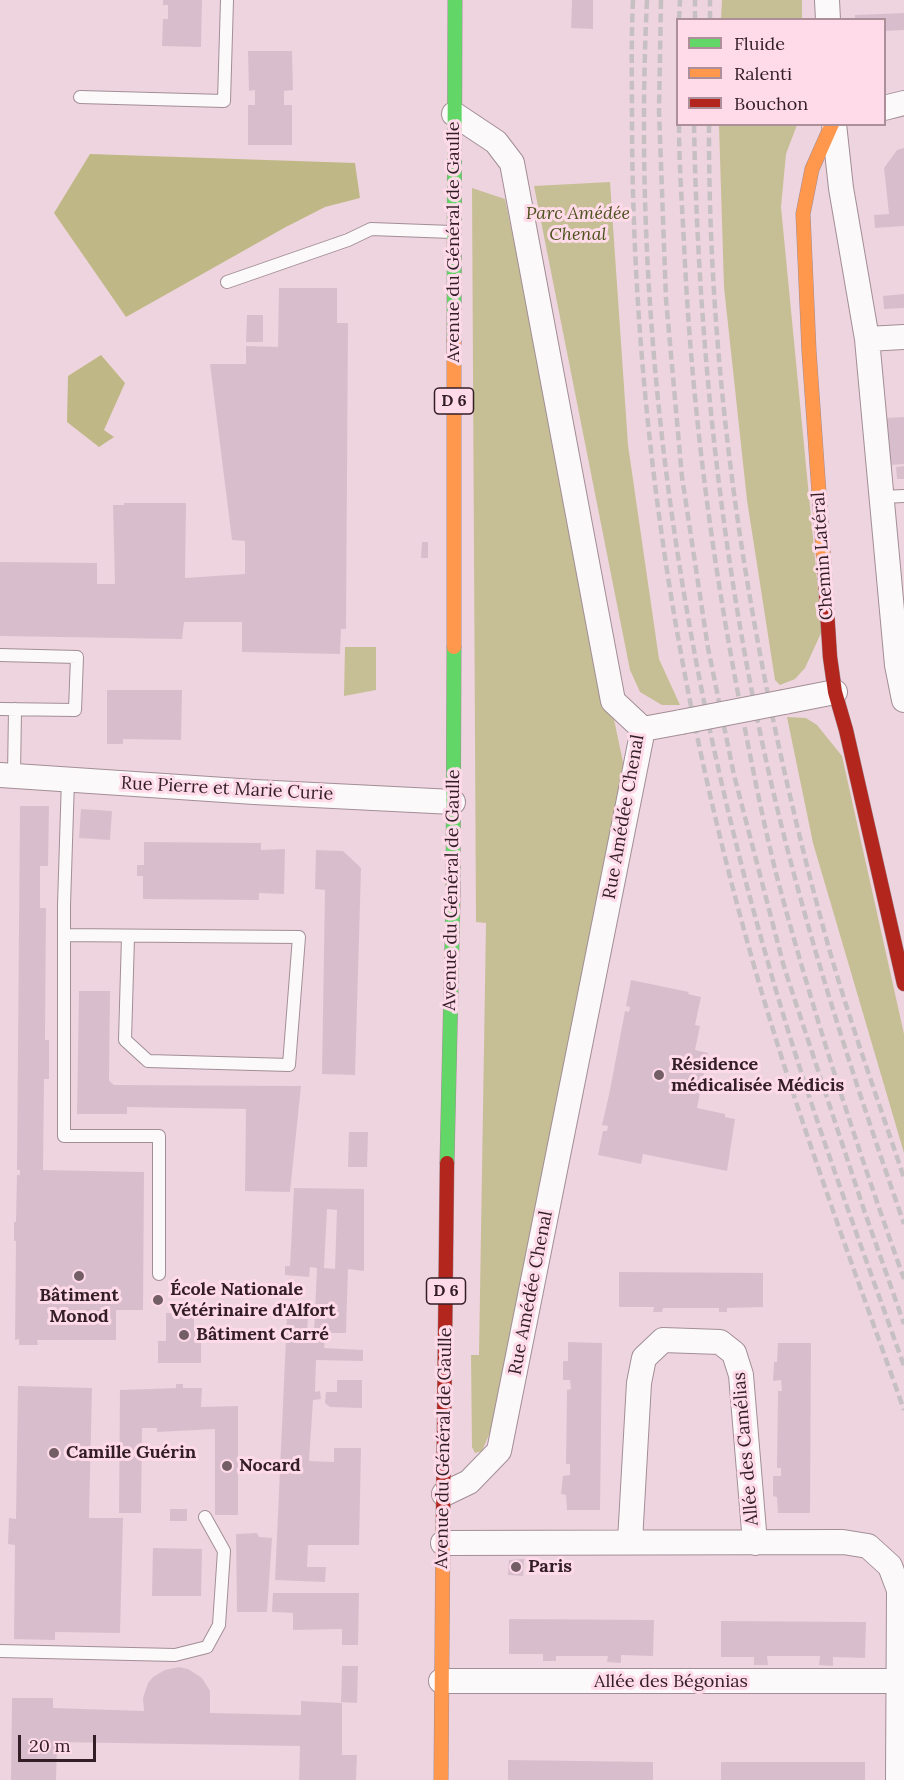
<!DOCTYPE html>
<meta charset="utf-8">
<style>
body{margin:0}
#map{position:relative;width:904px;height:1780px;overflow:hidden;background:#eed4de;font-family:Lora,serif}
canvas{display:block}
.legend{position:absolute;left:676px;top:18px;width:210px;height:108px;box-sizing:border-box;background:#ffdae8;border:2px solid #ad8f9a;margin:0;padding:8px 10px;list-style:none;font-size:18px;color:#331e26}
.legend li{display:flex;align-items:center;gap:12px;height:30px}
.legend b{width:30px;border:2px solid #ad8f9a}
.scale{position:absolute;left:18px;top:1735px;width:78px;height:27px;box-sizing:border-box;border:3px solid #331e26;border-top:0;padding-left:8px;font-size:18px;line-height:21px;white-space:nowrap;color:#331e26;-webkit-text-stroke:4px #ffdae8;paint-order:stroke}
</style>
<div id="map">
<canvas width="904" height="1780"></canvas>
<ul class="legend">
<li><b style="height:8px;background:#63d668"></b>Fluide</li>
<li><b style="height:8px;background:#ff974d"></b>Ralenti</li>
<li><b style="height:8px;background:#b3261e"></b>Bouchon</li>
</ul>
<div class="scale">20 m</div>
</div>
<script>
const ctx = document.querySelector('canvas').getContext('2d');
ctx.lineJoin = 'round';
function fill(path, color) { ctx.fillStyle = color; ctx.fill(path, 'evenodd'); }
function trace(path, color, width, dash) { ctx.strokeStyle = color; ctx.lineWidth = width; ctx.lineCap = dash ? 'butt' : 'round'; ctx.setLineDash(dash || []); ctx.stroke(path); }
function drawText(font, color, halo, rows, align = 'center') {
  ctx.font = font + ' Lora,serif'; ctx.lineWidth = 6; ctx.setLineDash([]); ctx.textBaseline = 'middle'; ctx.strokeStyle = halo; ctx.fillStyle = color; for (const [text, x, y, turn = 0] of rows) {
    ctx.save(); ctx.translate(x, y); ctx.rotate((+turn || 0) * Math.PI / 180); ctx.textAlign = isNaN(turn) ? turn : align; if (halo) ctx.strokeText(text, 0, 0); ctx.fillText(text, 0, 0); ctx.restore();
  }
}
fill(new Path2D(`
 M722,0H802V19H721Z
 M719,125H797L786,154L781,207L822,631L805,668L795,679L780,685L775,680L747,500L724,287Z
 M610,182L628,445L659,659L680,705H662L640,692L630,670L534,186Z
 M472,188L505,199L624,767L491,1430L482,1451L475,1453L472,1447L471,1355H479L486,923L476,922Z
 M345,647H376V690L344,696Z
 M787,717L806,718L817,725L842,756L904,1034V1153L813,843Z`), '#c6bf95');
fill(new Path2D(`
 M90,154L355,163L360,198L325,207L284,228L126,317L54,213Z
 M101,355L125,383L104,430L114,437L99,447L67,422L68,376Z`), '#bfb886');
fill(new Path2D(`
 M163,0H202L201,47L162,46L163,19H168V5H163Z
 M572,0H593V29L571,28Z
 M904,13V30L885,31V20H855V15Z
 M248,51H292L293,90L284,91V105H292V145H248V105H255V90L249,91Z
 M904,148V226L875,228L874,215L889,214L884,168L897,150Z
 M279,288H337V323H348L346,629H341L340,654L242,652V622H184L182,639L0,636V562L97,563V584H115L113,505H124V503H186L185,578L245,574V541L232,540L210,364H246V346L278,347Z
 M904,294V308L884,309L883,296Z
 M247,315H263V342H246Z
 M904,417V464L890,465L885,418Z
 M904,466V479H897L896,467Z
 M422,542H428V558H421Z
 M107,690H182L181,740L123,739V744H107Z
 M20,806H49L48,866H40V908H46L45,1040H49V1079H44L43,1170L144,1172L143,1310H116V1340H37L38,1345H19V1339L15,1340L16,1241H14V1222H16L17,1175H20V1170H17Z
 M81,809L112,811L110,840L79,838Z
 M144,842L261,843V850L285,849L284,894L259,893V900L143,899V876H137V865H144Z
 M316,850L343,851L361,868L355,1075L322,1074L325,890L315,889Z
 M631,980L689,992L688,994L701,997L695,1025L700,1026L695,1050L708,1053L697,1108L725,1114V1117L735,1119L727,1171L643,1154L641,1164L598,1155L603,1131H607L608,1126L602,1125L609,1095L625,1011L629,1012L630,1007L626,1006Z
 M79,991H110L109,1081L114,1085L301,1086L290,1192L245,1191L246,1109L127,1107V1114H77Z
 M349,1132H368L367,1167H348Z
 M294,1188L364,1189V1271L348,1269L346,1333H317V1341H325L324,1348L363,1350V1361L316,1360L315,1392L320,1391L321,1399L313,1400L309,1461L334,1462V1448H361L359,1545H308L307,1567H326L325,1582L275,1580L287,1316L308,1317L307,1332H314L317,1268L310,1267L309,1277L285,1275V1266H290ZM327,1209L337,1210L335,1269L324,1268Z
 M619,1272L763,1273V1307L727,1308V1312H719V1308H663L662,1312H653L654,1307H619Z
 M166,1313H194V1329H201V1363H158V1341H166Z
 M568,1342L602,1343L600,1510H567L566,1495L561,1494L563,1476L570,1475V1464H566L567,1390L571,1389L570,1380H563V1361H568Z
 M778,1343H811L810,1513H778L777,1497L773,1496V1476H781V1468H777L778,1391H782L781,1380L773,1381L774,1362H777Z
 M337,1380H362V1408L330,1407L325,1403L326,1392H337Z
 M176,1384H183V1388H202L201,1407L238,1406V1515H215V1429L157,1432V1428H142L141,1513H119L120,1390L176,1388Z
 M18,1386L92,1388L89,1518H123L120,1633L55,1632V1640L14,1639L15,1545L8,1544L9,1518L16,1519Z
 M170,1509H187V1521H170Z
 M257,1533L259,1537L272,1538L267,1612H237L236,1534Z
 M153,1548L202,1549L201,1596H152Z
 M524,1559L523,1576L508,1575L509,1560Z
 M273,1593H359L358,1645H342V1629L293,1630V1613L272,1612Z
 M509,1619L654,1620L653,1656L621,1655V1663L607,1662L608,1656H556V1661H543V1654H509Z
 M721,1621L866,1622L865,1658L833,1657V1666L819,1665L820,1656H767L768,1665H754V1657H721Z
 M342,1666H358L357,1703L341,1702Z
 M179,1667L188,1669L202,1678L210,1691V1713L301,1715V1701L342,1703V1755H357L356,1780H299L300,1746L57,1742L56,1780H11L12,1698H53V1708L144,1711L143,1698L148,1683L153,1677L165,1670Z
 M508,1760L653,1762V1780H508Z
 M721,1762H865V1780H721Z`), '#d8becd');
const lane = new Path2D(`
 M80,97L224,101L227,0
 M227,282L348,240L371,229L452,232
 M882,497L904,496
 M0,655L77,657L75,710L0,709
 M14,776L15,709
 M68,779L64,905V1136H159V1274
 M64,935L299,937L289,1065L148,1061L125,1040L128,937
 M0,1651L175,1655L207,1647L219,1625L224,1551L205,1517`);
const street = new Path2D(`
 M827,0L828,20
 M884,108L904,103
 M454,114L496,142L512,163L613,701L643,729
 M834,124L841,188L867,339L897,665L904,700
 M867,339L904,337
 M784,702L835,692
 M643,729L681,722
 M0,775L254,792L453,802
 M444,1494L469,1482L499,1451L643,729
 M630,1541L639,1383L644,1358L663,1340L720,1342L734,1353L741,1375L755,1543
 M443,1543L843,1542L868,1546L890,1566L899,1590L898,1780
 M441,1681H900`);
const fast = new Path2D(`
 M454,341L455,0
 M447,1163L453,899L454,647`);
const slow = new Path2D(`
 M824,564L809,351L803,214L812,169L832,124
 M454,647V341
 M441,1780L443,1520`);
const jam = new Path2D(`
 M824,564L830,657L835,692L846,730L904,984
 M443,1520L447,1163`);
trace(lane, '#a28e96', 14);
trace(street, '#a28e96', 26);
trace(fast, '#a28e96', 15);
trace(slow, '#a28e96', 15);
trace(jam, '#a28e96', 15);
trace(lane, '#fcf9fa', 12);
trace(street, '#fcf9fa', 24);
trace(fast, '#63d668', 14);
trace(slow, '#ff974d', 14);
trace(jam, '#b3261e', 14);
trace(new Path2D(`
 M633,0C631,41 632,82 632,124C633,418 677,701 759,983C801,1127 854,1269 904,1410
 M647,0C631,325 679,654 769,966C807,1101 857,1234 904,1366
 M661,0L659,111L666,299L682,477L708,648L734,775L784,967L864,1210L904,1324
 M679,20L680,0
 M695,20V0
 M710,20V0
 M679,124C679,164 682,204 684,243C691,400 711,555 741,709C752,765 763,822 777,877C813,1013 857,1147 904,1279
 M694,124C698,341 721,558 768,769C803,924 852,1074 904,1224
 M709,124C708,404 755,683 830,952C852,1028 879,1103 904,1178`), '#c7c0c3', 4.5, [9, 4.5]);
const streetBridge = new Path2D(`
 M681,722L784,702`);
trace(streetBridge, '#a28e96', 26, []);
trace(streetBridge, '#fcf9fa', 24);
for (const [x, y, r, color] of [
 [659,1075,6,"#745e66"],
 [79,1276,6,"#745e66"],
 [158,1300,6,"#745e66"],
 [184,1335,6,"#745e66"],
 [54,1453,6,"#745e66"],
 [227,1466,6,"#745e66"],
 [516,1567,6,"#745e66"]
]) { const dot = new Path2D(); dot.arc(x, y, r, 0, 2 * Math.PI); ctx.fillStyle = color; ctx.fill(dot); trace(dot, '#ffdae8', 2); }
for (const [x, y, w] of [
 [454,401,39],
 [446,1291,39]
]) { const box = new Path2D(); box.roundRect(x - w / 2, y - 13, w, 26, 4.5); ctx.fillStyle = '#ffdae8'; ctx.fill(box); trace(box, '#331e26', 1.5); }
drawText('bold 16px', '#331e26', null, [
 ["D 6",454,401],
 ["D 6",446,1291]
]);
drawText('italic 18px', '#4d521e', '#ffdae8', [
 ["Parc Amédée",578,214],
 ["Chenal",578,235]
]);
drawText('18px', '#331e26', '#ffdae8', [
 ["Avenue du Général de Gaulle",454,242,-90],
 ["Chemin Latéral",823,556,-94],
 ["Rue Pierre et Marie Curie",227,789,3],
 ["Rue Amédée Chenal",624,817,-80],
 ["Avenue du Général de Gaulle",452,890,-89],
 ["Rue Amédée Chenal",531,1293,-79],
 ["Avenue du Général de Gaulle",444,1448,-89],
 ["Allée des Camélias",746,1449,-95],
 ["Allée des Bégonias",671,1682]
]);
drawText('bold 18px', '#331e26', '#ffdae8', [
 ["Résidence",671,1065],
 ["médicalisée Médicis",671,1086],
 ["École Nationale",170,1290],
 ["Vétérinaire d'Alfort",170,1311],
 ["Bâtiment",79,1296,"center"],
 ["Monod",79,1317,"center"],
 ["Bâtiment Carré",196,1335],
 ["Camille Guérin",66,1453],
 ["Nocard",239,1466],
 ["Paris",528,1567]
], 'left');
</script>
